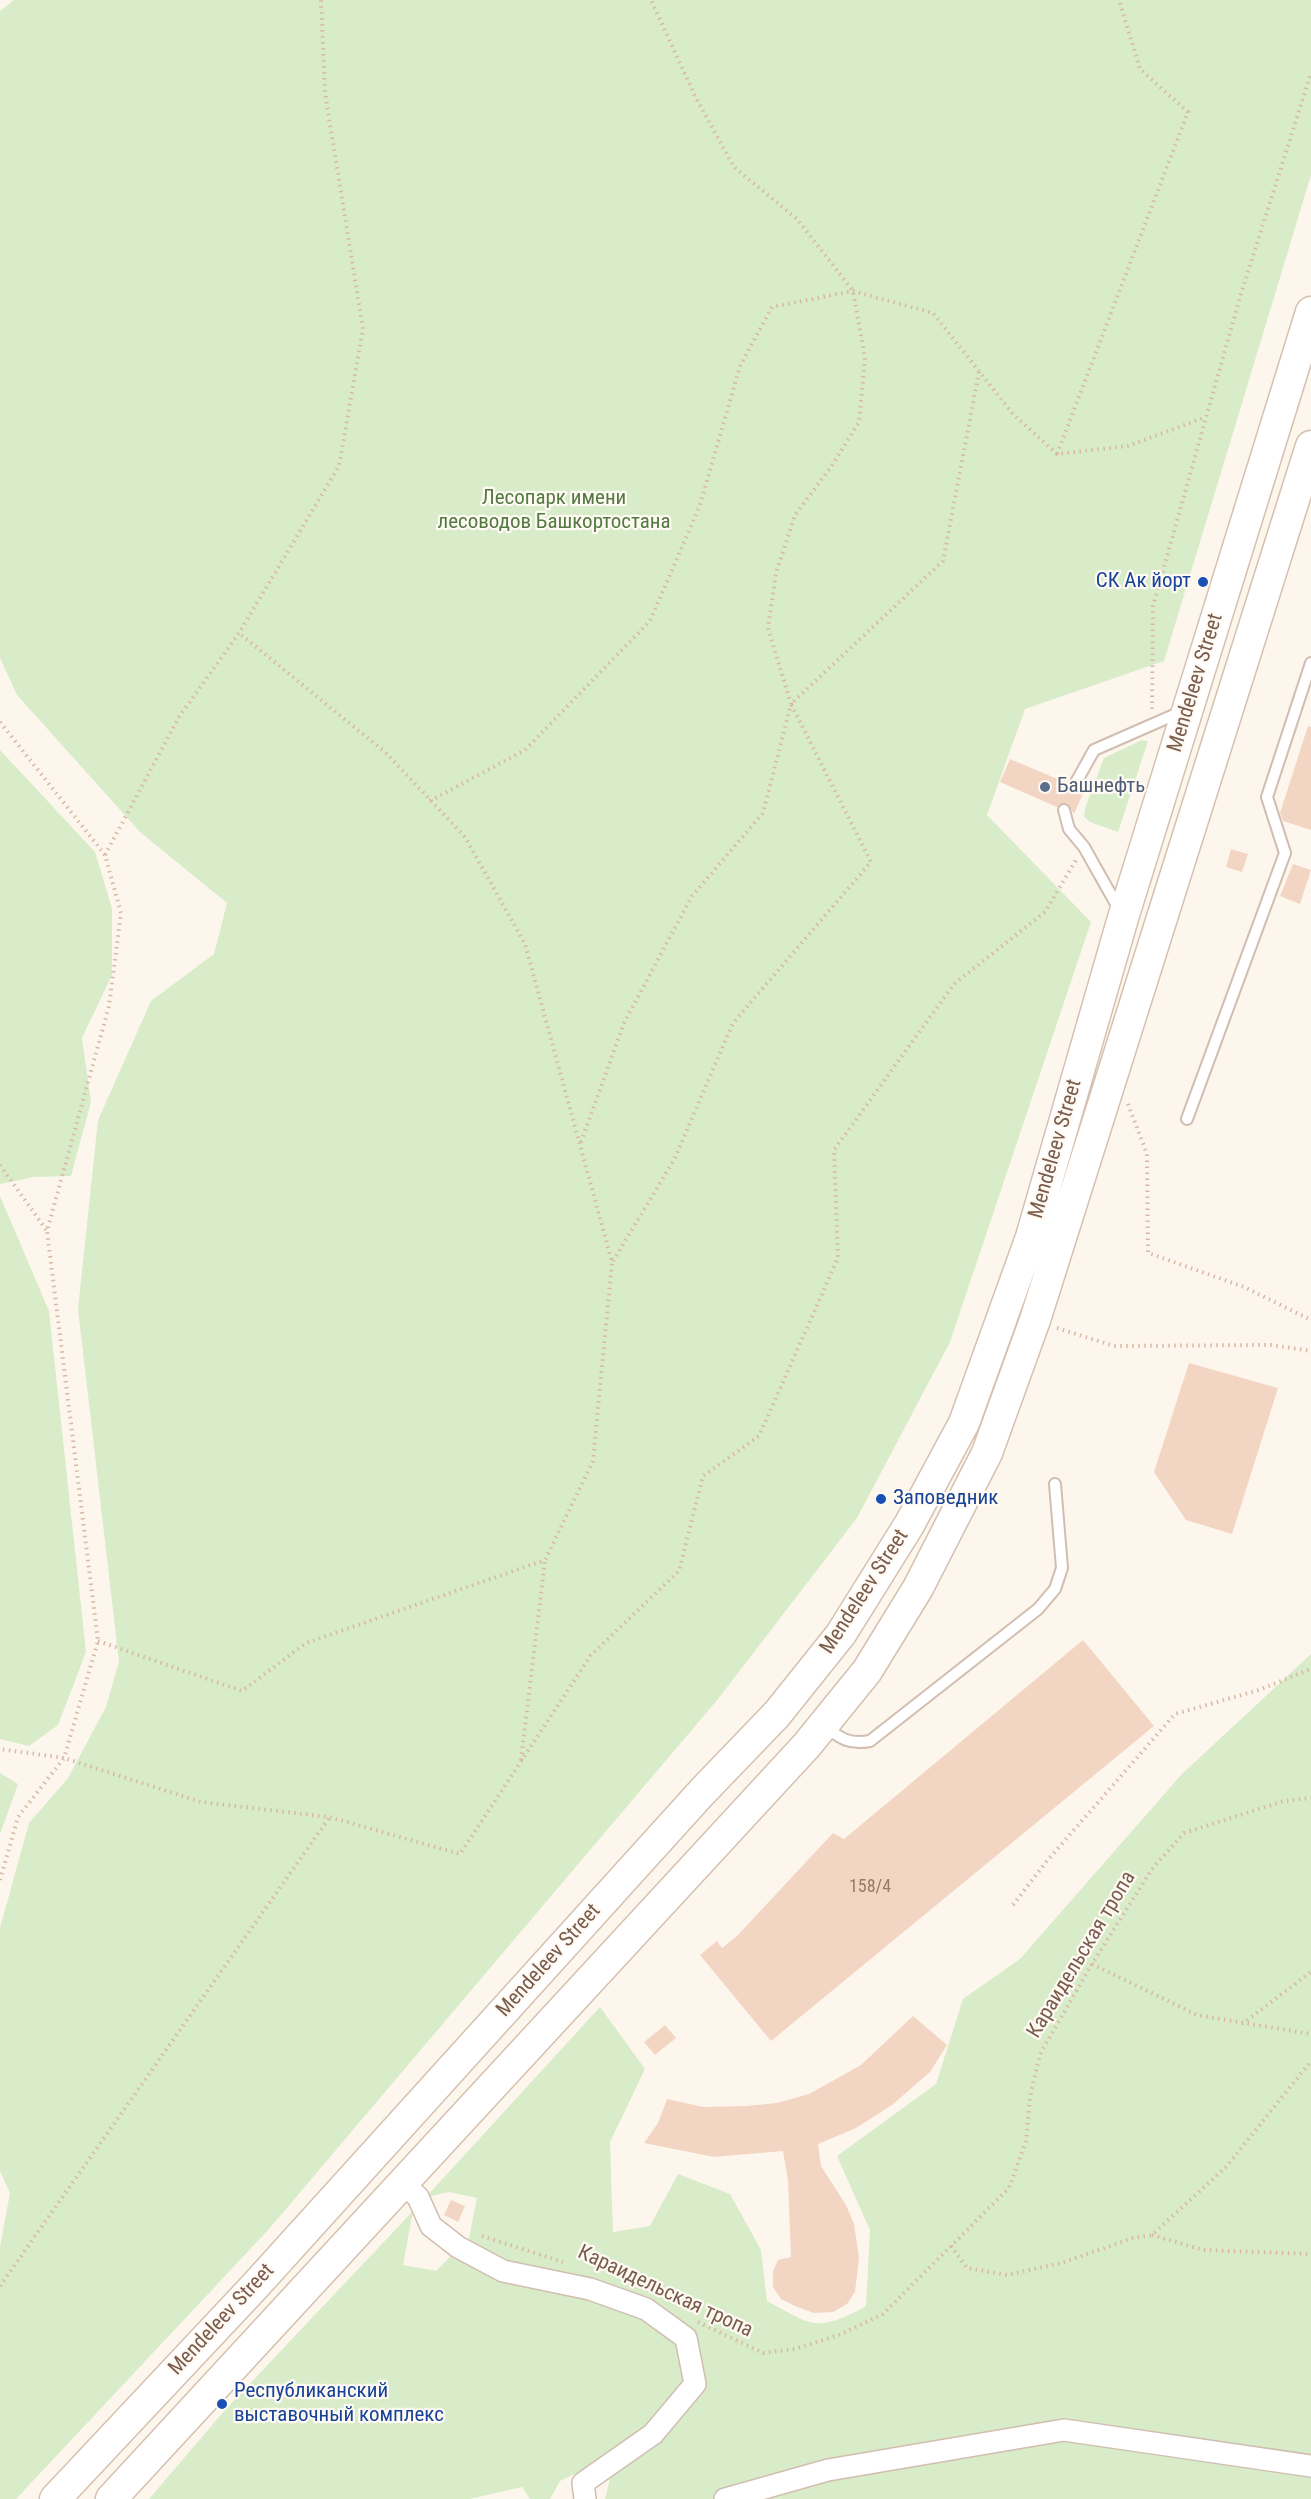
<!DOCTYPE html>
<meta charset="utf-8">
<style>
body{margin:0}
canvas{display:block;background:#fdf6ec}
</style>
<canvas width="1311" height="2499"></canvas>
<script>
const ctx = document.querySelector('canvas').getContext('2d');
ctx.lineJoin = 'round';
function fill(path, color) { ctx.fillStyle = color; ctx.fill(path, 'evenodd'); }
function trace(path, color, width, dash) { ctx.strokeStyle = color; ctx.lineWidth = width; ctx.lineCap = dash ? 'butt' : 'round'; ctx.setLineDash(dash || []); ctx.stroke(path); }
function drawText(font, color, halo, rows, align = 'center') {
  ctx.font = font + ' "Roboto Condensed",sans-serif'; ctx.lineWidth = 4.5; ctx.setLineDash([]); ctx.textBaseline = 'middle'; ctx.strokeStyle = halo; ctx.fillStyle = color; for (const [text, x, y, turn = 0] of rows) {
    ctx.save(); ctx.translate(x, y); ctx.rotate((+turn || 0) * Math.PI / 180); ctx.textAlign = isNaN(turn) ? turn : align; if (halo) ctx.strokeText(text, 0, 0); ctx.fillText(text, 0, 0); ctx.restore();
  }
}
fill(new Path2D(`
 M14,0H1311V175L1164,661L1025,709L987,815L1091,922L950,1342L857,1518L718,1699L269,2229L16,2499H0V2247L10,2193L0,2171V1928L29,1823L68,1778L106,1707L119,1662L78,1309L98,1120L151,1001L214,954L227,903L140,832L17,695L0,658V11Z
 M1142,740L1148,741L1118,832L1090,822L1084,817L1085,808L1104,758Z
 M0,750L95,852L112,908V975L82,1038L91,1102L71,1176L34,1177L0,1184Z
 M0,1196L49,1311L86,1652L58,1725L29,1746L0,1739Z
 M1311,1654V2499H605L611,2475L597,2463L560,2481L550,2499H530L522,2487L470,2499H149L225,2410L413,2211L403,2265L436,2271L469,2238L477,2198L449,2192L426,2197L600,2007L645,2069L610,2142L613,2232L650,2226L678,2174L730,2194L761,2250L767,2301C813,2326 817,2333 866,2306L870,2230L837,2156L936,2084L963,1999L1020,1959L1182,1774Z
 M0,1773L18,1784L0,1834Z`), '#d8ecc9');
fill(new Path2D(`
 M1308,726L1311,727V830L1283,821L1280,813Z
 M1010,759L1067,783V789L1071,793H1077L1081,789L1084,791L1074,814L1067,803L1057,807L1000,782Z
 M1231,849L1248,854L1242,872L1226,867Z
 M1293,864L1311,870L1300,904L1280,896Z
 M1189,1363L1278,1388L1232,1534L1186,1520L1154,1472Z
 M1083,1640L1154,1726L771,2041L700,1955L717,1941L722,1948L737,1936L833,1833L844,1839Z
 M913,2016L947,2045L930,2072L892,2105L856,2128L818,2144L821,2166L846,2205L854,2224L859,2258L855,2292L847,2304L833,2312L814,2313L795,2306L781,2299L773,2287V2271L778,2260L791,2257L788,2181L783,2151L714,2157L644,2143L658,2123L667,2099L703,2107L747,2106L777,2103L809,2094L861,2065Z
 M665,2025L676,2038L655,2055L644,2042Z
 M451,2200L465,2206L458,2222L444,2215Z`), '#f3d5c3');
const service = new Path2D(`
 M1074,786L1094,750L1183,711
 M1064,810L1069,829L1084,847L1120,911
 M1187,1119L1285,853L1267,797L1311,663
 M823,1725C840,1738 848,1745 870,1741L1038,1609L1055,1589L1062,1568L1055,1484`);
const minor = new Path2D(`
 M403,2184L418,2197L431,2226L458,2247L503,2271L590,2289L646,2309L686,2338L695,2384L653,2434L583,2483L585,2499
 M725,2499L828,2470L1064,2430L1311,2466`);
const secondary = new Path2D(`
 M55,2499L255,2286L702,1792L777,1714L841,1634L909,1525L964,1423L1031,1237L1123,918L1311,312
 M111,2499L807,1745L867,1671L918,1588L987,1453L1035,1320L1311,446`);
trace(service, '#d1beb0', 14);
trace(minor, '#d1beb0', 24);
trace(secondary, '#d6c0b0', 33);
trace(new Path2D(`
 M1057,454L1188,112L1140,69L1119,0
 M1152,709L1153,606L1240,297L1311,73
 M0,722L105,855L121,913L109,1006L47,1231L98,1641L64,1758L0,1749
 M430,801L525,750L650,621L700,505L740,366L772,307L853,291L933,313L1013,414L1057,454L1128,446L1206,417
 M105,855L179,717L239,633L339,466L363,329L325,93L321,0
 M1128,1104L1147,1154L1148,1253L1244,1287L1311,1320
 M581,1142L624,1023L692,896L763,813L791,704L768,628L776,573L795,515L831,467L859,422L865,358L853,291L797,219L734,167L696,98L651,0
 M0,1165L47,1231
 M613,1261L674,1160L733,1023L871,862L791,704L943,561L979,372
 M1057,1328L1114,1346L1271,1345L1311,1351
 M98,1641L242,1691L306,1643L545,1560L593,1461L612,1262L525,944L465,837L386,753L239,633
 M521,1760L545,1560
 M0,1880L18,1817L64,1758L201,1802L329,1817L460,1854L591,1655L679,1571L703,1476L759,1436L838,1258L834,1150L954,984L1045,912L1076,860
 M1013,1905L1046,1862L1175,1714L1259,1690L1311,1669
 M1092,1964L1197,2015L1311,2034
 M1242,2024L1311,1972
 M1152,2235L1203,2250L1311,2254
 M482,2236L563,2262
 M951,2246L967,2268L1007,2275L1061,2263L1133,2238L1152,2235L1226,2167L1311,2061
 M0,2286L329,1818
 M698,2322L763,2353L795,2349L839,2335L883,2314L1009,2188L1026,2141L1030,2097L1040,2054L1092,1964L1152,1869L1184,1833L1284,1801L1311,1798`), '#d9b8a5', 4, [1.5, 4.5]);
trace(service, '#fff', 10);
trace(minor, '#fff', 21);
trace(secondary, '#fff', 30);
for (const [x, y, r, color] of [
 [1203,582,6,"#1a4fb4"],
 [1045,787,6,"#5c6f8a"],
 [881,1499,6,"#1a4fb4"],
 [222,2404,6,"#1a4fb4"]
]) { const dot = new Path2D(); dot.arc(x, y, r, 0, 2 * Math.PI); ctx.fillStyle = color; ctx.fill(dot); trace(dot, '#fffaf3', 2); }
drawText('18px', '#987a6a', null, [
 ["158/4",870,1887]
]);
drawText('21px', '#537a41', '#fffaf3', [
 ["Лесопарк имени",554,499],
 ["лесоводов Башкортостана",554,523]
]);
drawText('21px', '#164399', '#fffaf3', [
 ["СК Ак йорт",1191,582,"right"],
 ["Заповедник",893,1499],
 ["Республиканский",234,2392],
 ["выставочный комплекс",234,2416]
], 'left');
drawText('21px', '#7a5c4d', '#fffaf3', [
 ["Mendeleev Street",1196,683,-73],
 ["Mendeleev Street",1056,1149,-74],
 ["Mendeleev Street",865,1592,-57],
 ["Караидельская тропа",1082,1955,-59],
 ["Mendeleev Street",549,1961,-48],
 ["Караидельская тропа",665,2292,25],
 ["Mendeleev Street",222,2320,-47]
]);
drawText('21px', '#4e5e75', '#fffaf3', [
 ["Башнефть",1057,787]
], 'left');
</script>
